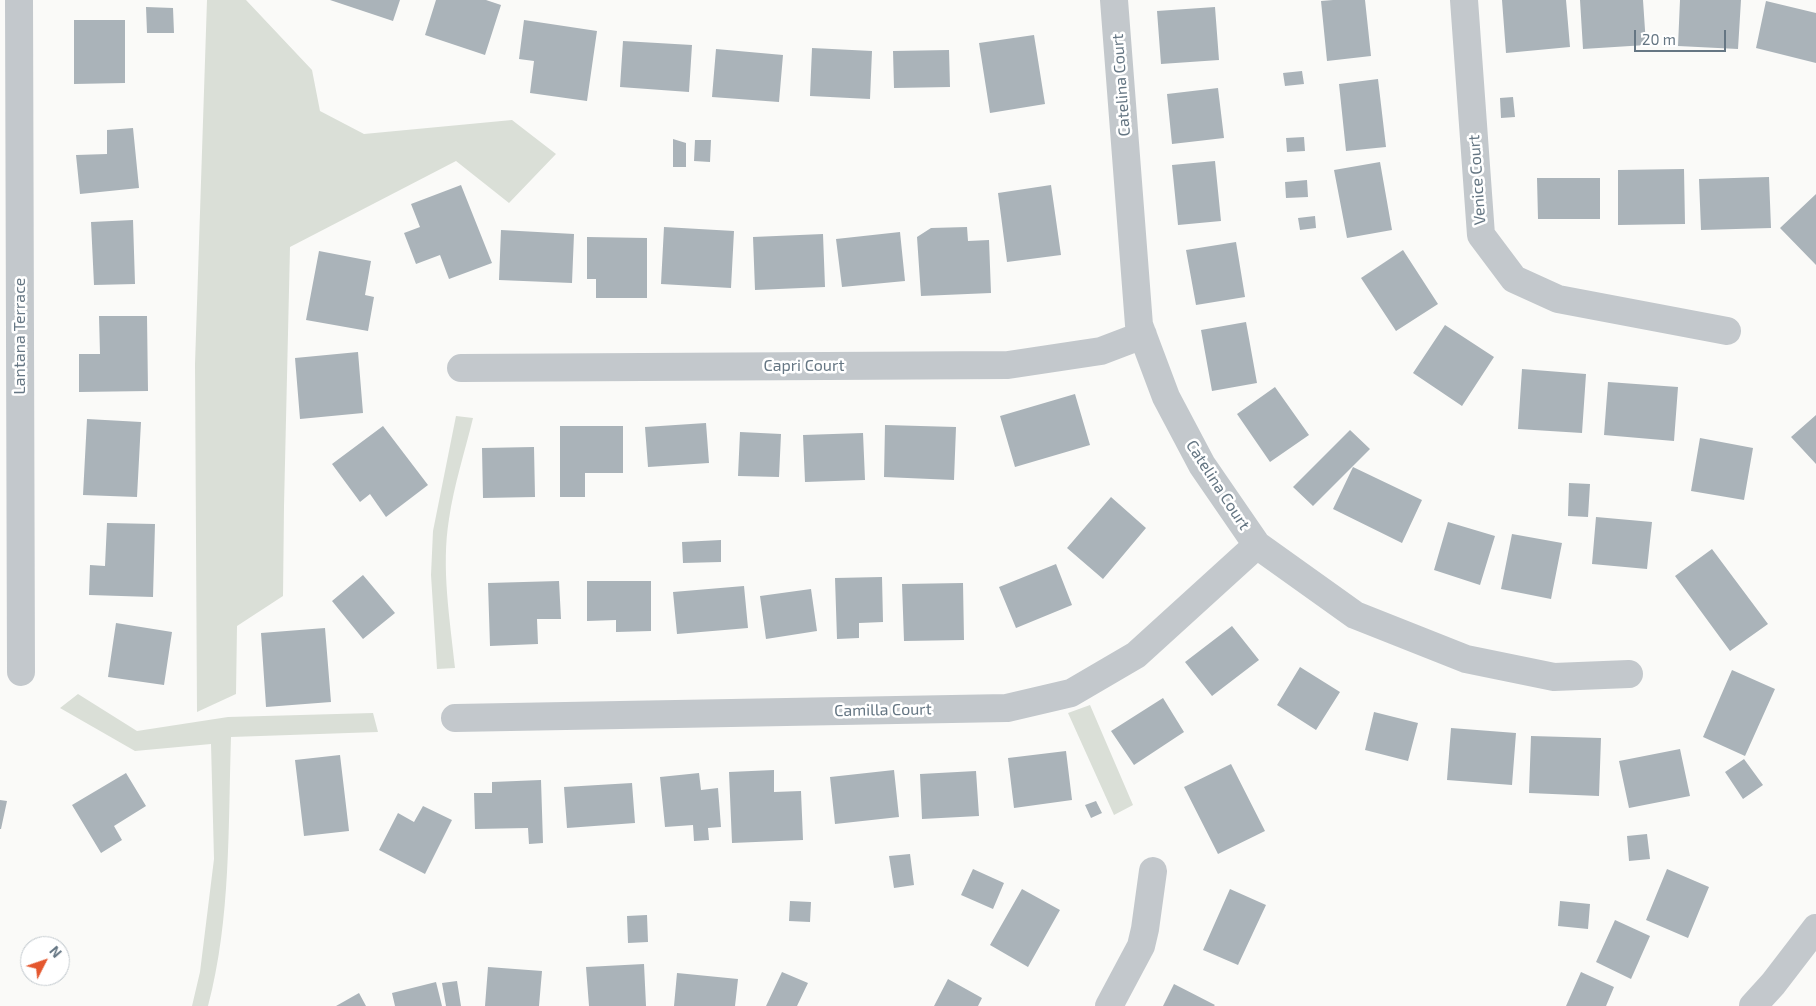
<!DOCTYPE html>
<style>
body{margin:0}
#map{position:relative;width:1816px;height:1006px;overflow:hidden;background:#fafaf8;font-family:"Exo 2",sans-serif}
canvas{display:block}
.north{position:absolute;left:20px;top:936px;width:50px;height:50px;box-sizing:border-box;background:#fff;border:1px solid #c1c8cd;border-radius:50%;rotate:49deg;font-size:14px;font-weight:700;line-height:20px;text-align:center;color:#657683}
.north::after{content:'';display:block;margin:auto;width:18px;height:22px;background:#e4572e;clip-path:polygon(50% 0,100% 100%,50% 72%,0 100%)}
.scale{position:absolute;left:1634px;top:30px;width:92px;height:22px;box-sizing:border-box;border:2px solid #657683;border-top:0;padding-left:6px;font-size:15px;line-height:18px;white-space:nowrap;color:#657683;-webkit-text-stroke:4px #fff;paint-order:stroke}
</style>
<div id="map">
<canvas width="1816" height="1006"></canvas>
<div class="north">N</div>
<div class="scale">20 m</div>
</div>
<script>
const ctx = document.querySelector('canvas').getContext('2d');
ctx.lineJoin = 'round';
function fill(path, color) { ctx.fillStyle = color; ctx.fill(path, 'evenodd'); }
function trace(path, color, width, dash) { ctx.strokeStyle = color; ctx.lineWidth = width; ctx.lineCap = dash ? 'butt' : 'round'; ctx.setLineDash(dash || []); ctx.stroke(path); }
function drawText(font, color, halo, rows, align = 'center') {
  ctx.font = font + ' "Exo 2",sans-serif'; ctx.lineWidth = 5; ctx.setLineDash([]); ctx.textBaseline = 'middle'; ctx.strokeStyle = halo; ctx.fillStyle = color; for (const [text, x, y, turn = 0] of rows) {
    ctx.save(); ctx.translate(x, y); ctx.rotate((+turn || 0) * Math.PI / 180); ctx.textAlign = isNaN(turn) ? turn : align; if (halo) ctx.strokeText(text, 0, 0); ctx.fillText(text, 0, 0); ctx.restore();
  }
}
fill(new Path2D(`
 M207,0H246L312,70L320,111L364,134L512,120L556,154L509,203L456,161L290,247L284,506L283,596L237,626L236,694L197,712L195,364Z
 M456,416L473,418C465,451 454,485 449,519C441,568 450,619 455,668L437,669L431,575L433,531Z
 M78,694L137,731L228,717L373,713L378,732L231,737C228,827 231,918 208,1006H192L200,972L214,859L211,744L135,751L60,708Z
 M1090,705L1133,805L1114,815L1068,713Z`), '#dadfd7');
fill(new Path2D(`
 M330,0H400L393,21Z
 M436,0H486L501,5L485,55L425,35Z
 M1333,0H1365L1371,56L1327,61L1321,1Z
 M1502,0H1566L1570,47L1506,53Z
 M1580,0H1643L1646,45L1583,49Z
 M1680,0H1741L1738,49L1678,46Z
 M1766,1L1816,13V63L1756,48Z
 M146,7L173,8L174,33H147Z
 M1215,7L1219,60L1161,64L1157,11Z
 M74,20H125V83L74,84Z
 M524,20L597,31L587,101L530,93L534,61L519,59Z
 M1034,35L1045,104L990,113L979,43Z
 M623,41L692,45L689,92L620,87Z
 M812,48L872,51L870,99L810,96Z
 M716,49L783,55L779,102L712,97Z
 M949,50L950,87L894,88L893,51Z
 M1302,71L1304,84L1285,86L1283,73Z
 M1378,79L1386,147L1346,151L1339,84Z
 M1218,88L1224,138L1172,144L1167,94Z
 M1513,97L1515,117L1501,118L1500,98Z
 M133,128L139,188L80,194L76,155L107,154V130Z
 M1304,137L1305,151L1287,152L1286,138Z
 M673,139L686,143V167H673Z
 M695,140H711L710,162L694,161Z
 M1215,161L1221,221L1178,225L1172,165Z
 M1380,162L1392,230L1347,238L1334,170Z
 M1684,169L1685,224L1618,225V170Z
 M1769,177L1771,228L1701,230L1699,179Z
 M1537,178H1600V219H1538Z
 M1307,180L1308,197L1286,198L1285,182Z
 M461,185L492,263L449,279L440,255L416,264L404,233L420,227L411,204Z
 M1051,185L1061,255L1007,262L998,193Z
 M1816,194V265L1780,228Z
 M1315,216L1316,228L1300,230L1298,218Z
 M133,220L135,284L94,285L91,222Z
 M664,227L734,231L731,288L661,284Z
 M967,227L968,241L989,240L991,293L921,296L917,237L931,228Z
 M501,230L574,234L572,283L499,280Z
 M900,232L905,281L842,287L836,239Z
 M823,234L825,287L755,290L753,237Z
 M587,237L647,238V298H596V279H587Z
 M1236,242L1245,297L1196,305L1186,250Z
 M1403,250L1438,304L1396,331L1361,278Z
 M319,251L371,261L365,295L374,297L368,331L306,320Z
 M99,316H147L148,391L79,392V354H100Z
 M1246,322L1257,383L1212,391L1201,330Z
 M1445,325L1494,357L1462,406L1413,373Z
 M358,352L363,413L300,419L295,358Z
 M1522,369L1586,374L1582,433L1518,429Z
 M1608,382L1678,387L1674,441L1604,435Z
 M1275,387L1309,435L1270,462L1237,414Z
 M1075,394L1090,445L1015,467L1000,416Z
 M1816,415V464L1791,437Z
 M87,419L141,422L137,497L83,495Z
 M706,423L709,463L648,467L645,427Z
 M885,425L956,427L954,480L884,477Z
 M383,426L428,485L386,517L370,494L360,502L332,464Z
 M560,426H623V473H585V497H560Z
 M1350,430L1370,449L1313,506L1293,487Z
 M740,432L781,434L779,477L738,476Z
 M863,433L865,480L805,482L803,435Z
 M1700,438L1753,448L1744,500L1691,491Z
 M534,447L535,497L483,498L482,448Z
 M1353,467L1422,500L1402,543L1333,509Z
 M1569,483L1590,484L1588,517L1568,516Z
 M1111,497L1146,528L1103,579L1067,548Z
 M1596,517L1652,522L1647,569L1592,564Z
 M1448,522L1495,536L1480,585L1434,570Z
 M107,523L155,524L153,597L89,595L90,565L105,566Z
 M1512,534L1562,543L1551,599L1501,589Z
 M721,540V562L683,563L682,542Z
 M1712,549L1768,624L1730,651L1675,576Z
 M1056,564L1072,605L1016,628L999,587Z
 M363,575L395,613L363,639L332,601Z
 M882,577L883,622L859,623V638L837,639L835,578Z
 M559,581L561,619H537L538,644L490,646L488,583Z
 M587,581H651V631L616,632V620L587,621Z
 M963,583L964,640L904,641L902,584Z
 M744,586L748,628L677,634L673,592Z
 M811,589L817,631L766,639L760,596Z
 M116,623L172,632L164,685L108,677Z
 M1232,626L1259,660L1212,696L1185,662Z
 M325,628L331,702L266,707L261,633Z
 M1300,667L1340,692L1316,730L1277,705Z
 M1732,670L1775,689L1745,756L1703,737Z
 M1163,698L1184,732L1134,765L1111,731Z
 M1374,712L1418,723L1408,761L1365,750Z
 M1451,728L1516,733L1512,785L1447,780Z
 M1531,736L1601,738L1599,796L1529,793Z
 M1680,749L1690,796L1629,808L1619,761Z
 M1066,751L1072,800L1014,808L1008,758Z
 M340,755L349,831L304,836L295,760Z
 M1744,759L1763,785L1743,799L1725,772Z
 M1231,764L1265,831L1218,854L1184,787Z
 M774,770V792L801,791L803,840L732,843L729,772Z
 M894,770L899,817L835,824L830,777Z
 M976,771L979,816L922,819L920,774Z
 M126,773L146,806L114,826L122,840L101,853L72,805Z
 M699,773L701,790L718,788L721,827L708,828L709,840L694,841L693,825L665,827L660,777Z
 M541,780L543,843L529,844L528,828L475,829L474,793H492V782Z
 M632,783L635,823L567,828L564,787Z
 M0,800L7,801L1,829H0Z
 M1096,801L1102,813L1091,818L1085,805Z
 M423,806L452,820L425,874L379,850L398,813L414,822Z
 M1647,834L1650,859L1629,861L1627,836Z
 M910,854L914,885L894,888L889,856Z
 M973,869L1004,883L993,909L961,895Z
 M1667,869L1709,887L1688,938L1646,920Z
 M1022,889L1060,910L1028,967L990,945Z
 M1230,889L1266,905L1238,965L1203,950Z
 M790,901L811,902L810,922L789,921Z
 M1560,901L1590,904L1588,929L1558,926Z
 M647,915L648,942L628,943L627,916Z
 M1615,920L1650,936L1631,979L1596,962Z
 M644,964L646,1006H589L586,967Z
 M488,967L542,971L539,1006H485Z
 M782,972L808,983L797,1006H766Z
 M1581,972L1614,987L1606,1006H1566Z
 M677,973L738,979L735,1006H674Z
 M948,979L982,998L978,1006H934Z
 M457,981L461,1006H446L442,983Z
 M436,982L442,1006H395L392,993Z
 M1174,984L1215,1005L1214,1006H1163Z
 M359,993L366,1006H336Z`), '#aab3b9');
trace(new Path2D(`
 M19,0L21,672
 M1114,0L1139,325L1166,397L1202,465L1257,545L1355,615L1466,659L1554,677L1629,674
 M1464,0L1481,235L1514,279L1558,299L1727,331
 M461,368L1008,365L1101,351L1143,335
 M455,718L1007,708L1071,693L1136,655L1257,545
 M1109,1006L1141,946L1145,929L1153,871
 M1753,1006L1773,984L1816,928`), '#c3c8cc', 28);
drawText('16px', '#657683', '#fff', [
 ["Catelina Court",1121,85,-94],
 ["Venice Court",1477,180,-94],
 ["Lantana Terrace",20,336,-90],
 ["Capri Court",804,366],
 ["Catelina Court",1218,485,57],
 ["Camilla Court",883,710,-1]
]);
</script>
